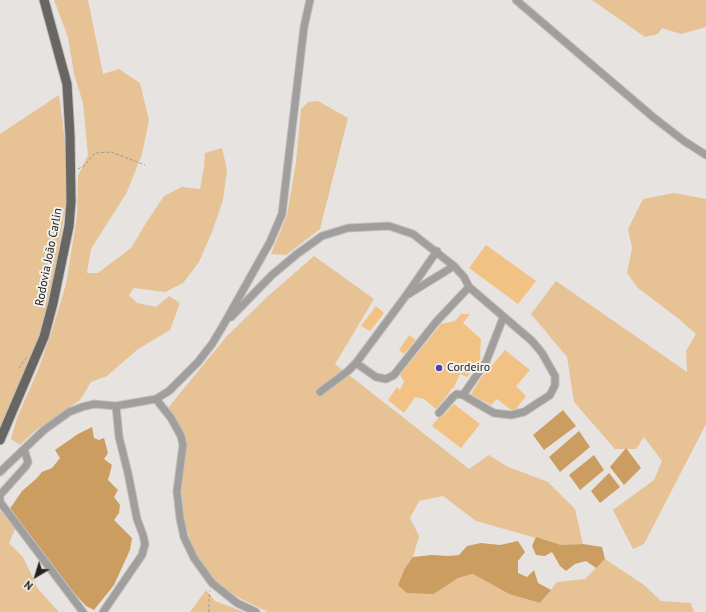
<!DOCTYPE html>
<html>
<head>
<meta charset="utf-8">
<style>
  body { margin:0 }
  #map { position:relative; width:706px; height:612px; overflow:hidden; background:#e6e3e0; font-family:"PT Sans",sans-serif }
  canvas { display:block }
  .north { position:absolute; left:16px; top:556px; width:40px; height:40px; -webkit-text-stroke:3px #f3f1ed; paint-order:stroke; rotate:218deg; font-size:11px; font-weight:700; line-height:16px; text-align:center; color:#232221 }
  .north::after { content:''; display:block; margin:auto; width:14px; height:18px; background:#232221; clip-path:polygon(50% 0,100% 100%,50% 72%,0 100%) }
</style>
</head>
<body>
<div id="map">
<canvas width="706" height="612"></canvas>
<div class="north">N</div>
</div>
<script>
const ctx = document.querySelector('canvas').getContext('2d');
ctx.lineJoin = 'round';
function fill(path, color) { ctx.fillStyle = color; ctx.fill(path, 'evenodd'); }
const shape = rows => new Path2D(rows.map(r => 'M' + r).join(''));
function strokePath(path, color, width, dash) { ctx.strokeStyle = color; ctx.lineWidth = width; ctx.lineCap = dash ? 'butt' : 'round'; ctx.setLineDash(dash || []); ctx.stroke(path); }
function drawText(font, color, halo, rows, align = 'center') {
  ctx.font = font + ' "PT Sans",sans-serif'; ctx.lineWidth = 4; ctx.setLineDash([]); ctx.textBaseline = 'middle'; ctx.strokeStyle = halo; ctx.fillStyle = color; for (const [text, x, y, turn = 0] of rows) {
    ctx.save(); ctx.translate(x, y); ctx.rotate((+turn || 0) * Math.PI / 180); ctx.textAlign = isNaN(turn) ? turn : align; if (halo) ctx.strokeText(text, 0, 0); ctx.fillText(text, 0, 0); ctx.restore();
  }
}
const green = shape([
  [54,0,88,0,103,74,119,69,140,83,149,120,142,154,127,192,91,249,87,273,98,273,131,248,146,223,164,196,182,187,200,189,204,167,205,153,222,148,227,170,223,200,212,232,199,262,183,283,165,292,134,288,129,295,137,303,156,307,169,296,180,303,170,330,138,349,107,376,91,382,80,400,36,430,20,445,11,439,17,418,38,370,51,334,66,284,77,217,78,176,88,155,83,103,74,74,68,37],
  [592,0,706,0,706,27,681,34,662,28,658,34,645,37],
  [59,95,66,149,66,204,54,279,40,335,23,377,0,427,0,134],
  [318,101,348,118,320,229,286,255,271,254,287,215,296,162,301,109,308,102],
  [674,193,706,199,706,424,644,544,633,549,613,510,654,480,662,461,644,437,636,449,615,449,574,402,567,357,531,314,556,281,687,372,686,351,696,334,679,319,638,288,627,273,632,248,628,229,643,199],
  [314,256,374,299,335,364,469,469,489,455,506,466,548,482,575,509,583,544,561,545,476,521,443,496,419,501,410,518,419,536,413,557,405,568,434,594,458,578,473,574,509,594,540,603,557,582,585,579,605,559,644,585,661,601,691,603,694,612,268,612,241,599,220,587,194,551,184,521,181,482,186,448,184,434,168,408,226,337,266,298],
  [0,510,15,529,9,543,23,557,38,589,59,612,0,612],
  [206,590,215,601,244,612,190,612]
]);
const water = shape([
  [563,410,576,426,544,450,533,435],
  [92,427,94,438,99,440,104,438,108,453,104,459,112,465,108,480,118,490,114,497,120,505,119,513,114,520,132,538,130,550,114,585,94,610,86,606,61,579,9,510,22,491,36,479,42,472,52,468,60,458,55,450,78,434],
  [579,431,590,447,560,472,549,457],
  [626,448,641,468,624,485,610,467],
  [594,455,604,470,580,490,569,475],
  [609,473,620,487,600,503,591,491],
  [536,537,561,545,583,544,602,547,605,559,596,568,586,561,575,564,566,571,560,566,552,552,545,556,536,555,532,546],
  [518,541,525,552,518,561,518,573,527,577,534,570,538,583,551,590,540,603,509,594,473,574,458,578,434,594,407,593,398,585,405,568,413,557,432,555,448,556,459,555,467,546,481,543,500,545]
]);
const building = shape([
  [486,245,536,281,518,304,469,268],
  [376,306,384,313,370,331,361,326],
  [461,314,470,314,463,323,481,339,480,355,481,358,467,377,460,374,453,389,452,388,446,397,436,409,424,399,415,397,404,413,388,400,397,387,400,390,404,381,400,375,441,324,455,321],
  [409,335,416,340,404,354,399,350],
  [505,350,530,370,516,386,526,396,516,409,511,410,497,399,491,405,471,394,481,378],
  [454,404,480,424,461,448,432,426,438,418,443,416]
]);
const path = shape([
  [78,169,85,165,95,153,111,152,145,165],
  [19,368,27,357],
  [209,612,209,599,210,591]
]);
const minor = shape([
  [516,0,653,117,684,141,706,155],
  [407,295,454,266],
  [231,317,272,275,297,254,322,236,348,228,389,226,413,234,454,266,464,277,469,287,532,341,542,353,555,376,555,385,550,395,524,412,511,415,494,413,463,395],
  [356,363,376,377,386,379,394,375,436,322,469,287],
  [320,392,348,371,356,363,405,297,437,251],
  [156,399,171,418,181,436,183,445,177,491,180,518,184,537,194,558,212,583,237,603,256,612],
  [439,413,453,397,457,394,463,395,486,362,503,318],
  [0,472,44,430,69,412,82,407,94,404,116,406,156,399,169,391,198,362,212,344,224,324,270,242,282,214,304,27,310,0],
  [0,495,26,466,28,462,24,449],
  [0,498,0,502,83,612],
  [103,612,142,555,145,544,143,535,137,519,128,473,119,437,116,406]
]);
const major = shape([
  [0,440,44,337,53,303,69,226,71,202,70,136,67,84,44,0]
]);
const markers = [
  [439,368,4,"#5240b8"]
];
const streetNames = [
  ["Rodovia João Carlin",49,257,-79]
];
const poiNames = [
  ["Cordeiro",447,368]
];
fill(green, '#e6c295');
fill(water, '#cb9d60');
fill(building, '#f1c283');
strokePath(minor, '#c3c0be', 9);
strokePath(major, '#c3c0be', 11);
strokePath(path, '#9c9a98', 1, [3, 2]);
strokePath(minor, '#a09f9d', 7);
strokePath(major, '#686663', 9);
for (const [x, y, r, color] of markers) { const dot = new Path2D(); dot.arc(x, y, r, 0, 2 * Math.PI); ctx.fillStyle = color; ctx.fill(dot); strokePath(dot, '#f3f1ed', 1.5); }
drawText('12px', '#232221', '#f3f1ed', streetNames);
drawText('12px', '#232221', '#f3f1ed', poiNames, 'left');
</script>
</body>
</html>
